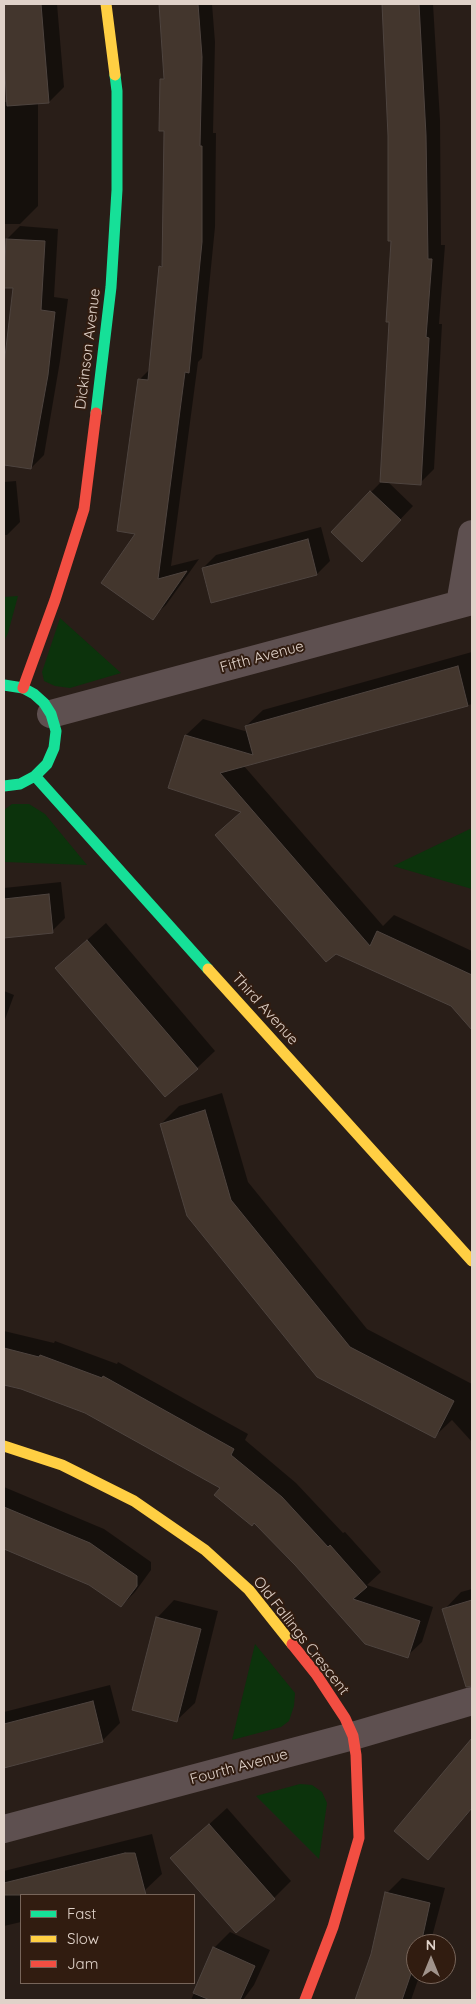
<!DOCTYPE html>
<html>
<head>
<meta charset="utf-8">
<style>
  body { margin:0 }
  #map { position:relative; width:476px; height:2004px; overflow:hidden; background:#291e18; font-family:Quicksand,sans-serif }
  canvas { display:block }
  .frame { position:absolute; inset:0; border:5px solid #e0d2c9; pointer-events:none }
  .legend { position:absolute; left:20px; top:1894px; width:175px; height:90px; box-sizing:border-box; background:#311c10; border:1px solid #77655a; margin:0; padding:6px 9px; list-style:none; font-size:15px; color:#e0d2c9 }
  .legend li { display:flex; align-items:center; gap:10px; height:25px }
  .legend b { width:25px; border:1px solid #77655a }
  .north { position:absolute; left:406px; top:1934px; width:50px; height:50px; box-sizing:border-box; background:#311c10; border:1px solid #77655a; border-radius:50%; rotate:0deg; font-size:14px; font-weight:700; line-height:20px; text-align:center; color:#e0d2c9 }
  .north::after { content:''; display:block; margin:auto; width:18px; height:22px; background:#a0938b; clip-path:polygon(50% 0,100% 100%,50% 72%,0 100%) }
</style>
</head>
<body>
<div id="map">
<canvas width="476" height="2004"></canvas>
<div class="frame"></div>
<ul class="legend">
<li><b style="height:6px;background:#16e098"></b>Fast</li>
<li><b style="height:6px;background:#ffcf43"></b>Slow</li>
<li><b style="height:6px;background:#f24e42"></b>Jam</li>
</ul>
<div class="north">N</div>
</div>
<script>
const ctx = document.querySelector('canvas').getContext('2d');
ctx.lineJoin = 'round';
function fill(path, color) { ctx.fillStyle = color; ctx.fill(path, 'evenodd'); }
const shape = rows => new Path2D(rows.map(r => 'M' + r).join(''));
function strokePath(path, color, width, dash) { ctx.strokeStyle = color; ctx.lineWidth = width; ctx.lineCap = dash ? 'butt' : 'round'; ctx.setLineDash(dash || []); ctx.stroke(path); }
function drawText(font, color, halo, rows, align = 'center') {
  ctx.font = font + ' Quicksand,sans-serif'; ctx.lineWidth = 4; ctx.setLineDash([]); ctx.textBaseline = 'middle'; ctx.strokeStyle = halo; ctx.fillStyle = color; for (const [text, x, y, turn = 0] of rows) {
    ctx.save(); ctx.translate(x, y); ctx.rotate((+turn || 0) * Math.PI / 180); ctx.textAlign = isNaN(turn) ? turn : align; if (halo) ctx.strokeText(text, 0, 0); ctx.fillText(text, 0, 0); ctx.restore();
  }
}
const green = shape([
  [18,596,8,633,4,641,4,597],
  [60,618,121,673,70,688,55,686,44,681,42,672],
  [12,804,29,804,45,814,87,865,4,862,4,810],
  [472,828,472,889,393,866],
  [255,1644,295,1693,294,1706,289,1721,281,1727,232,1740],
  [300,1784,312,1785,322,1792,327,1803,319,1859,256,1796]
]);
const shadow = shape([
  [4,4,57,4,64,87,49,102,38,103,38,206,20,224,4,224,4,102,8,102,4,45],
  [160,4,212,4,215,42,213,133,216,133,215,227,202,358,198,362,171,566,199,559,166,605,152,618,138,533,139,380,150,369,160,267,163,264,165,129,162,80,165,76],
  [383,4,433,4,440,120,441,245,445,245,439,324,442,324,434,469,420,483,387,481,413,506,374,547,332,532,381,482,390,321,392,240],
  [20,226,58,229,54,297,68,299,60,361,44,455,31,468,4,463,4,385,14,287,4,286,7,239],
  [16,481,20,522,7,535,4,535,4,482],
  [321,527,330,561,317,574,203,568,216,555],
  [472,652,472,704,244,766,383,926,394,915,472,951,472,1028,452,1005,336,952,217,835,242,811,170,788,186,735,203,719,248,732,246,726,263,710],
  [61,882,65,918,52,931,4,937,4,888],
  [106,923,215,1051,197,1068,56,968],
  [4,991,14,995,4,1022],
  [222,1093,248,1182,367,1329,472,1384,472,1442,452,1420,435,1436,318,1376,161,1124,179,1106],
  [4,1331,54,1343,55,1341,117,1364,118,1362,248,1434,245,1440,296,1483,343,1533,345,1532,381,1572,367,1585,433,1607,422,1642,407,1656,295,1564,222,1488,86,1412,22,1388,4,1384],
  [4,1487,104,1529,151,1562,151,1570,135,1592,121,1606,90,1584,4,1548],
  [472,1589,472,1644,456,1649,444,1610,461,1592],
  [174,1600,218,1611,195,1703,177,1720,157,1618],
  [110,1685,120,1723,102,1741,4,1766,4,1712],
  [472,1743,472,1809,428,1858,461,1754],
  [227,1808,291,1881,274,1898,172,1858],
  [152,1834,162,1874,144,1891,129,1895,21,1895,21,1922,4,1926,4,1871],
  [402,1878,445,1888,430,1944,416,1944,416,1974,420,1974,411,2000,356,2000,372,1954,387,1893],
  [230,1932,270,1950,254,1985,243,2000,191,2000,214,1948]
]);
const building = shape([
  [4,4,41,4,49,103,7,106,4,60,4,4],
  [159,4,198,4,202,57,200,146,202,146,202,242,189,373,185,372,158,579,187,571,153,620,101,583,135,534,117,531,138,379,148,380,159,266,162,267,164,131,159,131,160,79,164,79,159,4],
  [382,4,419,4,426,135,428,259,432,259,426,337,429,338,421,485,380,482,389,322,386,322,391,241,388,241,388,136,382,4],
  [6,239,45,241,41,310,55,312,48,375,31,469,4,465,4,365,13,288,4,288,6,239],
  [370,491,401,520,362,562,331,532,370,491],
  [308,539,317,575,211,603,202,568,308,539],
  [458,666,468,706,220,773,370,946,377,931,472,975,472,1030,451,1006,336,954,326,962,215,835,241,812,168,788,185,735,253,755,245,726,458,666],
  [49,894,53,933,4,938,4,899,49,894],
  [87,940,198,1069,165,1097,55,968,87,940],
  [205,1110,231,1200,350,1347,454,1401,435,1438,317,1377,187,1216,160,1124,205,1110],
  [4,1348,39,1357,40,1355,102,1378,103,1376,234,1449,231,1455,282,1497,328,1547,330,1545,367,1587,353,1599,420,1621,408,1658,365,1644,295,1565,254,1523,252,1526,214,1495,220,1488,85,1413,21,1389,4,1385,4,1348],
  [4,1507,90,1543,137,1576,137,1586,121,1607,89,1585,4,1549,4,1507],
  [472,1600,472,1686,466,1687,442,1609,472,1600],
  [156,1617,201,1629,177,1722,132,1710,156,1617],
  [93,1701,103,1742,4,1768,4,1724,93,1701],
  [472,1738,472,1808,428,1860,394,1831,472,1738],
  [209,1824,275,1899,236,1933,170,1858,209,1824],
  [125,1853,135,1853,146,1895,4,1895,4,1883,125,1853],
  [385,1892,430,1903,421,1944,416,1944,416,1959,402,2000,355,2000,371,1954,385,1892],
  [213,1947,255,1966,240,2000,210,2000,193,1993,213,1947]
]);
const street = shape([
  [460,604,472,534],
  [51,714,472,601],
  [4,1829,353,1736,472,1701]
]);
const fast = shape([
  [96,413,111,287,117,190,117,91,115,75],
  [4,685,23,688,34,694,44,703,51,714,56,731,54,748,47,764,35,776,20,784,4,786],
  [35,776,208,969]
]);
const slow = shape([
  [106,4,115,75],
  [208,969,472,1261],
  [4,1446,62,1465,134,1501,205,1550,249,1590,292,1644]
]);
const jam = shape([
  [23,688,55,600,84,509,96,413],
  [292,1644,316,1674,345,1718,353,1736,356,1755,359,1838,333,1927,305,2000]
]);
const streetNames = [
  ["Dickinson Avenue",88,349,-83],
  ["Fifth Avenue",262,657,-15],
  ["Third Avenue",265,1009,48],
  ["Old Fallings Crescent",301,1636,52],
  ["Fourth Avenue",239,1767,-15]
];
fill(green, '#0c330c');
fill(shadow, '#0007');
fill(building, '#43362d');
strokePath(building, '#4e443f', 1);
strokePath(street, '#5e5050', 28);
strokePath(fast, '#16e098', 11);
strokePath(slow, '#ffcf43', 11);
strokePath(jam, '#f24e42', 11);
drawText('15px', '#e0d2c9', '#311c10', streetNames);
</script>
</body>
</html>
